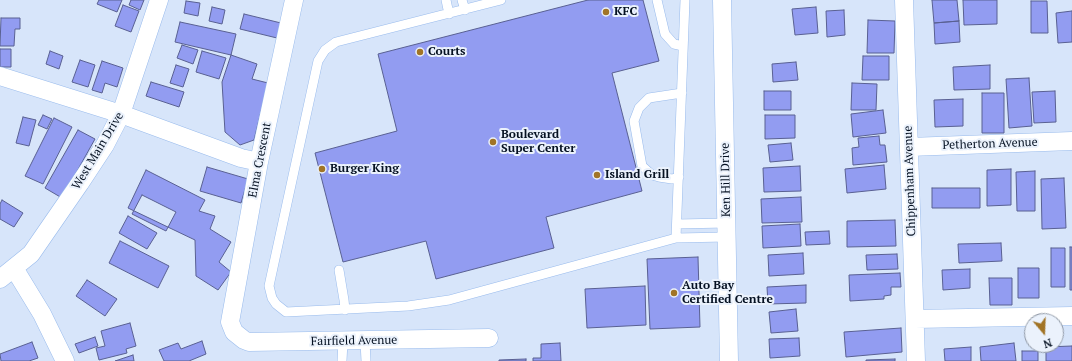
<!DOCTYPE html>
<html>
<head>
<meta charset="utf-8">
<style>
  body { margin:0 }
  #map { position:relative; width:1072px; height:361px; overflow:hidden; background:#d7e5fa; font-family:"PT Serif",serif }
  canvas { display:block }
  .north { position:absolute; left:1024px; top:313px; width:40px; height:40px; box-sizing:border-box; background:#ebf2fc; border:1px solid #8f98a5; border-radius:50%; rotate:161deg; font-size:11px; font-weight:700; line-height:16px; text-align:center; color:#051122 }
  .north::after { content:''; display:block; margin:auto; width:14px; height:18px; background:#a17426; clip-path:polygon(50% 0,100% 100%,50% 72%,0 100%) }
</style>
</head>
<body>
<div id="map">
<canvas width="1072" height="361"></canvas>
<div class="north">N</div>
</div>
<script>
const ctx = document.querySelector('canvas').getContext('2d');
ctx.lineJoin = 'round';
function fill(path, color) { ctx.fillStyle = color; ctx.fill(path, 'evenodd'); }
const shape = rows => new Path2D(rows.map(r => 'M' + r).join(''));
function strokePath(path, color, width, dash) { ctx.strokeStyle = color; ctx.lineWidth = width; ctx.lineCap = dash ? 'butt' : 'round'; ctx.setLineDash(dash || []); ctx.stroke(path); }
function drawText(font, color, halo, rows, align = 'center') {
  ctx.font = font + ' "PT Serif",serif'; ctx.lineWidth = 4; ctx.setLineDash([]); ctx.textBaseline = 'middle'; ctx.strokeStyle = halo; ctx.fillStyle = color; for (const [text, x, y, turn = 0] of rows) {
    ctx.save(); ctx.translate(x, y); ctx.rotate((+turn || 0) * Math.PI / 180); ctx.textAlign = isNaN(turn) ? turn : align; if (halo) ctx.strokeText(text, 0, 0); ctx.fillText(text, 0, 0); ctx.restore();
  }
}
const building = shape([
  [99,0,122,0,117,12,97,4,99,0],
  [131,0,144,0,140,10,129,5,131,0],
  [588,0,643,0,659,61,612,73,642,191,546,217,554,248,436,279,426,241,343,262,315,153,397,131,378,54,588,0],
  [932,0,957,0,959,21,934,23,932,0],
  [963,0,997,0,997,24,964,25,963,0],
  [186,1,200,3,198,16,184,13,186,1],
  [1031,1,1047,1,1048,33,1031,33,1031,1],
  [123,5,139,11,131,32,115,26,123,5],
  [212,7,225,10,222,24,209,21,212,7],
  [816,7,818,33,795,35,792,9,816,7],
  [844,10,845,35,827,37,826,11,844,10],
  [1072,11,1072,42,1058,43,1056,13,1072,11],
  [244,14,281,23,277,38,240,29,244,14],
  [1,18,20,18,20,29,15,29,14,46,0,46,1,18],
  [868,20,895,21,894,53,867,53,868,20],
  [959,21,960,42,935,44,934,23,959,21],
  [180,22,236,34,231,55,175,42,180,22],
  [182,45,198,50,193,64,177,58,182,45],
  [0,49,11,49,11,67,0,67,0,49],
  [50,51,63,56,59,69,46,64,50,51],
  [202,51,226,58,219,79,196,72,202,51],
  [231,55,257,64,252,79,268,83,254,140,240,145,225,132,222,82,231,55],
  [863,56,889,56,889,80,862,80,863,56],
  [80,60,95,65,88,87,72,82,80,60],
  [102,61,123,68,117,87,105,83,102,93,92,90,102,61],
  [796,62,798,80,773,82,772,64,796,62],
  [176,65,189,69,183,87,170,83,176,65],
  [990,65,990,89,954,90,953,67,990,65],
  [1029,78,1032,126,1009,128,1006,79,1029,78],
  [151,82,184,92,179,107,146,96,151,82],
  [852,83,877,84,876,110,851,110,852,83],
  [764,91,791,91,791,110,764,110,764,91],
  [1055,91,1056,122,1034,123,1032,92,1055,91],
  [982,93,1004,93,1004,133,982,133,982,93],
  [963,99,963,126,935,127,934,100,963,99],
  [883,110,886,133,853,137,851,114,883,110],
  [43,115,52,119,47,129,38,125,43,115],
  [765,115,795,115,795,138,765,139,765,115],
  [23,117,36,120,29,146,16,143,23,117],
  [54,118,72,127,43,184,25,176,54,118],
  [78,130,95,139,62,198,45,188,78,130],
  [879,136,880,145,885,145,887,162,853,165,852,148,859,147,858,138,879,136],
  [791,143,793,160,770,162,768,145,791,143],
  [884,165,886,189,847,193,845,169,884,165],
  [800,166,801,191,764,192,763,168,800,166],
  [207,167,248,179,241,203,200,191,207,167],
  [1011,169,1011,205,987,206,987,170,1011,169],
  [146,170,205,200,199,211,215,216,210,229,231,242,219,262,231,272,218,290,196,276,195,240,128,208,146,170],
  [1035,171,1035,211,1017,211,1016,172,1035,171],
  [1064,178,1066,228,1042,229,1041,179,1064,178],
  [932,188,980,188,980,208,932,208,932,188],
  [142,195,176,212,166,231,132,214,142,195],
  [801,197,802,222,762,223,761,199,801,197],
  [2,200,23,213,14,227,0,219,0,204,2,200],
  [128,216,157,233,147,249,119,233,128,216],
  [895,220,896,246,847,247,847,221,895,220],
  [800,224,801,246,763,248,762,226,800,224],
  [829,231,830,244,806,245,805,232,829,231],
  [120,241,169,266,158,288,109,263,120,241],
  [1001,243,1002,261,959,263,958,244,1001,243],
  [1070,247,1072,247,1072,290,1070,290,1070,247],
  [1051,248,1065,248,1065,287,1051,287,1051,248],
  [803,253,804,274,769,276,768,255,803,253],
  [897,254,898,269,867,270,866,255,897,254],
  [698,257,700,327,650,329,647,259,698,257],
  [1018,268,1039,268,1039,298,1018,298,1018,268],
  [970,269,970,288,943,290,942,270,970,269],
  [900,273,901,287,891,287,891,295,884,296,884,299,850,301,849,275,900,273],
  [989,278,1012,278,1012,305,990,305,989,278],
  [87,280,117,299,105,316,76,296,87,280],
  [806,285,806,303,768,304,767,287,806,285],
  [645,286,646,325,587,328,585,289,645,286],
  [796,309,798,331,771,333,769,312,796,309],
  [130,323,136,346,126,349,127,353,99,360,96,348,105,346,101,331,130,323],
  [901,328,902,352,846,357,844,332,901,328],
  [95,337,98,346,79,353,75,344,95,337],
  [799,338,800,356,770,358,769,339,799,338],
  [202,341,206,354,189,361,164,361,159,350,178,343,181,349,202,341],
  [32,342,38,358,29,361,1,361,0,354,32,342],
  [560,343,561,361,533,361,533,358,541,358,541,344,560,343],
  [1014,343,1016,361,981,361,980,347,1014,343],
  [1072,346,1072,361,1046,361,1046,347,1072,346],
  [971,347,971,361,945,361,944,349,971,347],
  [1022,351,1038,351,1038,361,1022,361,1022,351],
  [133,355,134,361,115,361,133,355],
  [526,359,526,361,499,361,499,360,526,359],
  [895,359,895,361,866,361,866,360,895,359]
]);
const service = shape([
  [446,0,449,14],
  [462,0,465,10],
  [501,0,336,42,325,50,318,61,269,286,272,298,276,304,286,312,408,306,449,300,676,238,727,237],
  [657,0,665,34,674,44,683,46],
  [679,177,672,179,659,177,652,175,642,166,634,121,639,108,649,98,682,93],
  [677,224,727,223],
  [676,238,685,0],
  [339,270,344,300,345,310],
  [365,341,366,361],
  [342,361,343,341]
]);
const minor = shape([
  [294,0,259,162,230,322,234,332,244,340,249,342,489,338],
  [722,0,729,361],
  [904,0,916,361],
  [0,76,121,114,241,158,259,162],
  [909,147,1072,141],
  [14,268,42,314,65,361],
  [0,279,31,254,80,183,105,145,121,114,159,0],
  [915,319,1072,316]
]);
const markers = [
  [606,12,4,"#a17426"],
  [420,52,4,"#a17426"],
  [493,142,4,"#a17426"],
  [322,169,4,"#a17426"],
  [597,175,4,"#a17426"],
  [674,293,4,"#a17426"]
];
const poiNames = [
  ["KFC",614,12],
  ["Courts",428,52],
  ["Boulevard",501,135],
  ["Super Center",501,149],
  ["Burger King",330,169],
  ["Island Grill",605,175],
  ["Auto Bay",682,286],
  ["Certified Centre",682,300]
];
const streetNames = [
  ["Petherton Avenue",990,144,-2],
  ["West Main Drive",98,151,-59],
  ["Elma Crescent",260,160,-79],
  ["Ken Hill Drive",726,180,-91],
  ["Chippenham Avenue",910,181,-92],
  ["Fairfield Avenue",354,341,-1]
];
fill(building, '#929cf1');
strokePath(building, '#596092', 1);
strokePath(service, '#99bbec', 10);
strokePath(minor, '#99bbec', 19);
strokePath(service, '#fff', 9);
strokePath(minor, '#fff', 18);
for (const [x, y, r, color] of markers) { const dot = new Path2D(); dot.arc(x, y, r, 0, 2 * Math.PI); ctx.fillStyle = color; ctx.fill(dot); strokePath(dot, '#ebf2fc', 1.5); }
drawText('bold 12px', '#051122', '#ebf2fc', poiNames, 'left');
drawText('12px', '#051122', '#ebf2fc', streetNames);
</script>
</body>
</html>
